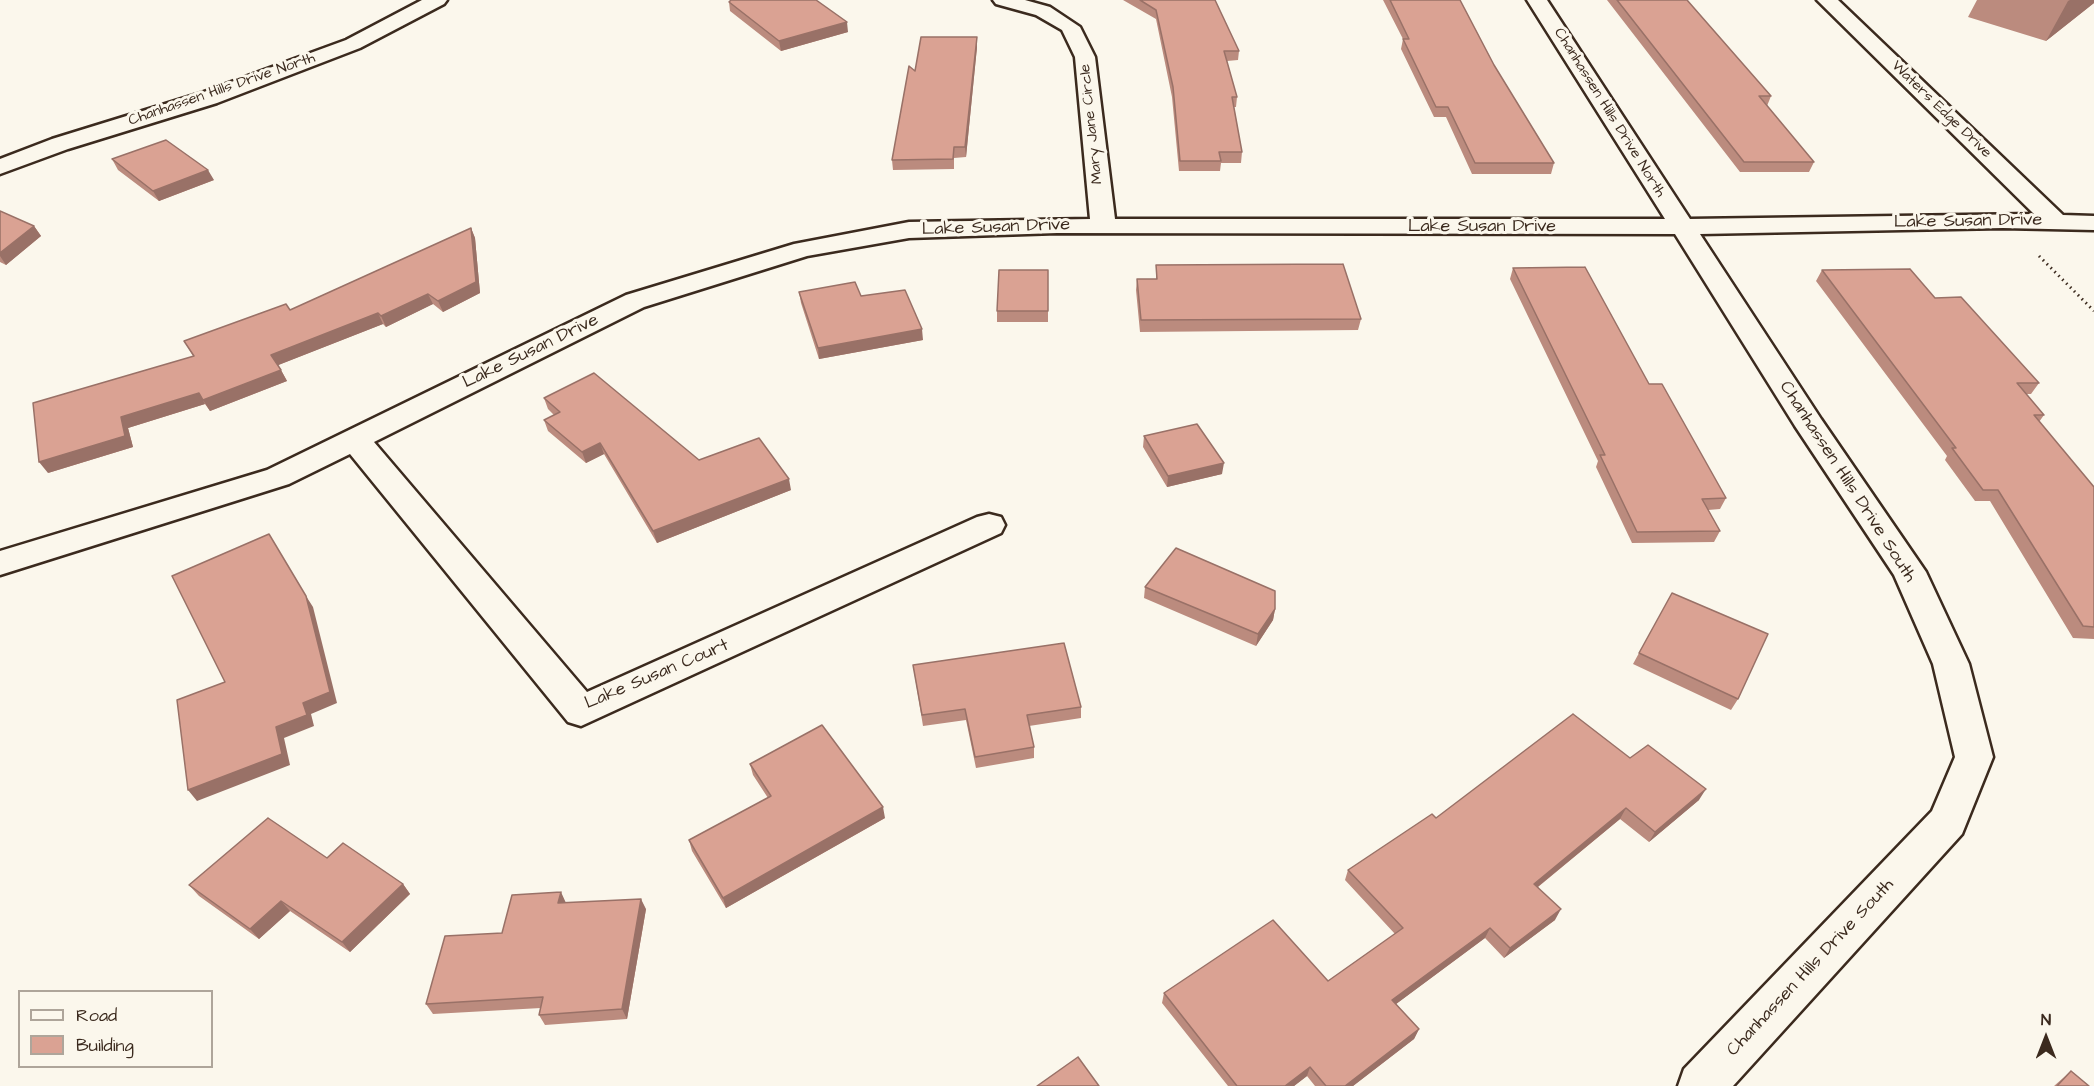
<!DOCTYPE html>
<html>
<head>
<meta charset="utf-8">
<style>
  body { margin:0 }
  #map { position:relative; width:2094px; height:1086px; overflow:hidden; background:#fbf7ec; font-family:"Architects Daughter",sans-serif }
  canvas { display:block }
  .legend { position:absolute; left:18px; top:990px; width:195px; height:78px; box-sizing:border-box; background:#fbf7ec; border:2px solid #aea59a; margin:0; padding:8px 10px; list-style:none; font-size:18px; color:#3b2a1e }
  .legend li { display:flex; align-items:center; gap:12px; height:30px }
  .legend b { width:30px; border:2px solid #aea59a }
  .north { position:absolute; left:2016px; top:1008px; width:60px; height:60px; -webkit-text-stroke:4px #fbf7ec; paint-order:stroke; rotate:0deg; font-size:16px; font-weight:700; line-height:24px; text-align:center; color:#3b2a1e }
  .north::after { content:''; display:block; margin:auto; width:21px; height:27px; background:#3b2a1e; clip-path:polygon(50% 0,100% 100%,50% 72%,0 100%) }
</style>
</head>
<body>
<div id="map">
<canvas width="2094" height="1086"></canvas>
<ul class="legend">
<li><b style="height:8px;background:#fbf7ec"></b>Road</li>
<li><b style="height:16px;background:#daa293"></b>Building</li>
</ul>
<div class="north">N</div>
</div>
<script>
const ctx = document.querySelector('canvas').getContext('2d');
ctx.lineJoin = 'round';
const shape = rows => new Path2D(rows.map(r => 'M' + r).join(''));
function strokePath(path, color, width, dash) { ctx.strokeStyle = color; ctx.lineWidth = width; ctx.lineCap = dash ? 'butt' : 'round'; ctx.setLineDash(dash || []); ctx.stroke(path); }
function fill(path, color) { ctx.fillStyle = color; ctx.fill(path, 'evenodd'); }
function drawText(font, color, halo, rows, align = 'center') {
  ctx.font = font + ' "Architects Daughter",sans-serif'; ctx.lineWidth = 6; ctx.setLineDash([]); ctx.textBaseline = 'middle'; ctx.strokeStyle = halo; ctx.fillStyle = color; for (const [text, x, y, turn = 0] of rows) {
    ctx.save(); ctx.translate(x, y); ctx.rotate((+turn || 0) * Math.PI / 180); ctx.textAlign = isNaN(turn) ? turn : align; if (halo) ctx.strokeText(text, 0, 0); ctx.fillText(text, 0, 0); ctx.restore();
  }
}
const path = shape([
  [2039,256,2094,311]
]);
const street = shape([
  [422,0,447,0,444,4,360,48,217,103,68,149,0,174,0,159,52,139,201,93,346,40,422,0],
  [993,0,1025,0,1050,7,1080,27,1095,57,1115,219,1665,219,1527,0,1547,0,1690,219,2034,214,1817,0,1838,0,2063,215,2094,216,2094,230,2003,228,1700,234,1821,419,1926,572,1969,664,1993,757,1962,834,1733,1086,1678,1086,1684,1069,1932,811,1955,757,1933,664,1894,575,1795,426,1675,234,1057,233,909,238,807,256,644,307,374,442,587,692,977,517,989,514,1001,517,1005,525,1001,533,581,726,568,722,350,454,289,484,0,575,0,551,267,470,626,295,794,244,909,222,1090,219,1075,57,1062,30,1036,15,996,4,993,0]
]);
const wall = shape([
  [1123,0,1215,0,1239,51,1238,60,1227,61,1237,97,1236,107,1234,107,1242,152,1241,163,1221,163,1220,171,1179,171,1172,97,1156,19],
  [1383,0,1460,0,1494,65,1554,163,1551,174,1472,174,1446,117,1434,117,1401,49,1403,39],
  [1607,0,1687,0,1771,96,1767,106,1814,162,1809,172,1740,172],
  [1977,0,2094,0,2094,3,2046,41,1968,17],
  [729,2,848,32,781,51,730,11],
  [977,37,977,47,966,157,954,158,954,169,893,170,892,160,915,71],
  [112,159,214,180,159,201,118,170],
  [0,211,34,226,41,236,6,265,0,262],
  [471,228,475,238,480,293,443,312,433,304,386,327,383,324,278,365,287,381,210,411,205,404,128,428,133,447,48,473,193,356,184,341,290,310],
  [1156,265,1361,319,1358,330,1140,332,1136,290,1137,279,1156,279],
  [1513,268,1649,384,1726,498,1720,509,1708,510,1720,531,1714,542,1632,543,1596,467,1598,461,1510,279],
  [1048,270,1048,322,997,322,997,311],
  [1822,270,1935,298,2039,383,2031,394,2026,394,2044,415,2039,422,2094,487,2094,639,2073,638,1990,501,1975,501,1945,460,1947,456,1816,281],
  [799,292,861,296,923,340,819,359,801,303],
  [544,398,699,460,791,490,657,543,604,454,586,463,548,431,544,420,554,415,548,409],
  [1144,436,1222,474,1167,487,1143,447],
  [1145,587,1275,609,1273,620,1256,646,1144,598],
  [1639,653,1738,699,1731,710,1633,664],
  [913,665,1081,707,1081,718,1029,726,1034,747,1034,758,976,768,966,720,923,726],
  [1630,758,1699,800,1649,842,1620,819,1538,887,1555,920,1504,958,1485,938,1396,1004,1419,1029,1414,1039,1353,1086,1315,1086,1307,1076,1294,1086,1228,1086,1162,1003,1164,993,1328,981,1395,934,1345,880,1348,870,1436,818],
  [750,764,885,818,726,908,692,851,689,840,768,798,753,775],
  [327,858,403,884,410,894,350,952,290,911,259,939,199,896,189,885],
  [566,902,646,909,627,1019,545,1025,539,1015,541,1008,433,1014,426,1004],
  [2071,1071,2089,1086,2054,1086]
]);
const shadedWall = shape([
  [2070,0,2094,0,2094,3,2046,41,2068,1],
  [847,22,848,32,781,51,779,41],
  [977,37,977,47,966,157,965,147],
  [208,170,214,180,159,201,153,191],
  [34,226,41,236,6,265,0,256,0,253],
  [471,228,475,238,480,293,443,312,438,301],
  [428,294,433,304,386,327,381,316],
  [378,313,383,324,276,366,271,355],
  [922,329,923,340,819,359,818,348],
  [281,370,287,381,210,411,203,400],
  [199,393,205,404,128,428,133,447,48,473,39,462,121,417],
  [600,443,604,454,586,463,582,452],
  [1224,463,1222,474,1167,487,1168,476],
  [789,479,791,490,657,543,653,531],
  [306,596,313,607,337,703,311,714,314,726,284,738,290,765,197,801,188,790,276,727],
  [1275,609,1273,620,1256,646,1258,634],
  [1706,789,1699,800,1649,842,1655,832],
  [883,807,885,818,726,908,723,898],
  [1626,808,1620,819,1529,894,1534,884],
  [403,884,410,894,350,952,342,942],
  [561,892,566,903,558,903],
  [641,899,646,909,627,1019,622,1009],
  [281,901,290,911,259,939,250,929],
  [1561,909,1555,920,1504,958,1510,948],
  [1490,928,1485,938,1388,1010,1392,1000],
  [1419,1029,1414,1039,1353,1086,1345,1086],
  [1310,1067,1307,1076,1294,1086,1285,1086]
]);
const building = shape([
  [731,0,816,0,847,22,779,41,729,2,731,0],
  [1140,0,1215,0,1239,51,1224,51,1237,97,1232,97,1242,152,1219,152,1221,161,1180,161,1173,87,1156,10,1140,0],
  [1390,0,1460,0,1494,65,1554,163,1475,163,1448,107,1436,107,1403,39,1409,39,1390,0],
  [1617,0,1687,0,1771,96,1759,96,1814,162,1744,162,1617,0],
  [921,37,977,37,965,147,954,147,953,159,892,160,909,66,915,71,921,37],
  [166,140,208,170,153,191,112,159,166,140],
  [0,211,34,226,0,253,0,211],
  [471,228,476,282,438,301,428,294,381,316,378,313,271,355,281,370,203,400,199,393,121,417,125,436,39,462,33,403,194,356,184,341,286,304,290,310,471,228],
  [1343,264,1361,319,1141,320,1137,279,1157,279,1156,265,1343,264],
  [1585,267,1649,384,1662,384,1726,498,1702,499,1720,531,1637,532,1600,455,1605,455,1513,268,1585,267],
  [1910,269,1935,298,1961,297,2039,383,2017,383,2044,415,2034,415,2094,487,2094,627,2083,626,1998,490,1983,490,1952,448,1956,448,1822,270,1910,269],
  [999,270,1048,270,1048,311,997,311,999,270],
  [855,282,861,296,905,290,922,329,818,348,799,292,855,282],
  [594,373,699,460,759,438,789,479,653,531,600,443,582,452,544,420,560,412,544,398,594,373],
  [1197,424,1224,463,1168,476,1144,436,1197,424],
  [269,534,306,596,330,692,303,703,307,715,276,727,282,754,188,790,177,700,225,682,172,576,269,534],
  [1176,548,1275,591,1275,609,1258,634,1145,587,1176,548],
  [1672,593,1768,634,1738,699,1639,653,1672,593],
  [1064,643,1081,707,1027,715,1034,747,975,757,965,709,922,715,913,665,1064,643],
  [1573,714,1630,758,1648,745,1706,789,1655,832,1626,808,1534,884,1561,909,1510,948,1490,928,1392,1000,1419,1029,1345,1086,1326,1086,1310,1067,1285,1086,1237,1086,1164,993,1273,920,1328,981,1403,928,1348,870,1432,814,1436,818,1573,714],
  [822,725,883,807,723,898,689,840,771,796,750,764,822,725],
  [268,818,327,858,343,843,403,884,342,942,281,901,250,929,189,885,268,818],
  [561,892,558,903,641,899,622,1009,539,1015,543,997,426,1004,445,936,502,933,512,895,561,892],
  [1078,1057,1099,1086,1037,1086,1078,1057],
  [2071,1071,2089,1086,2057,1086,2071,1071]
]);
const farStreetnames = [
  ["Chanhassen Hills Drive North",222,90,-19],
  ["Waters Edge Drive",1941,110,44],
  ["Chanhassen Hills Drive North",1609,113,58],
  ["Mary Jane Circle",1092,124,-96]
];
const streetNames = [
  ["Lake Susan Drive",1968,222,-1],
  ["Lake Susan Drive",1482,227],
  ["Lake Susan Drive",996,228,-2],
  ["Lake Susan Drive",531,352,-26],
  ["Chanhassen Hills Drive South",1847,482,57],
  ["Lake Susan Court",657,675,-23],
  ["Chanhassen Hills Drive South",1811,968,-47]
];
strokePath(street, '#3b2a1e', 5);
strokePath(path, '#3b2a1e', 3, [1.5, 4]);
fill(street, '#fbf7ec');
fill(wall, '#bb8b7e');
fill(shadedWall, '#997167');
fill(building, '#daa293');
strokePath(building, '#997167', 1.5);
drawText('15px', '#3b2a1e', '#fbf7ec', farStreetnames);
drawText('18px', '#3b2a1e', '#fbf7ec', streetNames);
</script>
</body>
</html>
